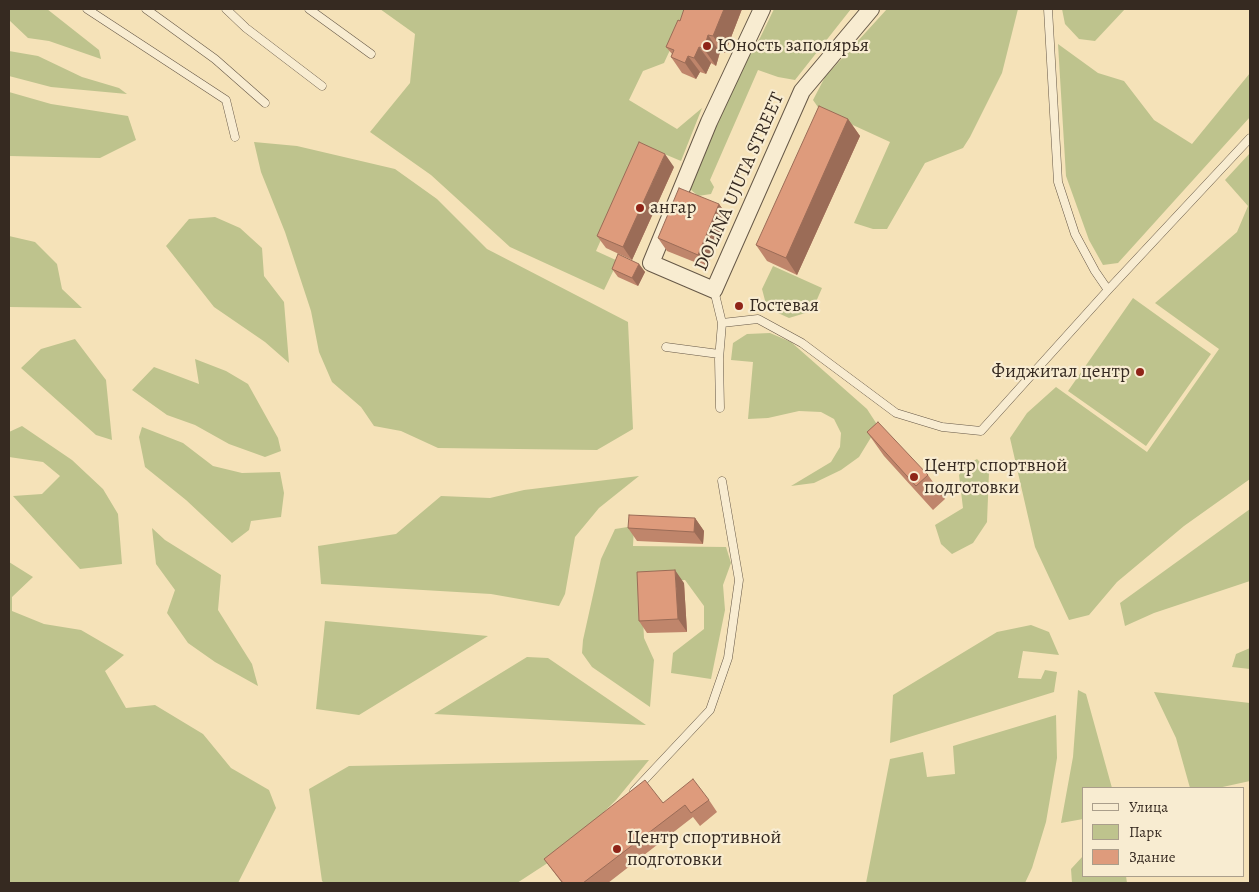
<!DOCTYPE html>
<html>
<head>
<meta charset="utf-8">
<style>
  body { margin:0 }
  #map { position:relative; width:1259px; height:892px; overflow:hidden; background:#f5e2b8; font-family:Alegreya,serif }
  canvas { display:block }
  .frame { position:absolute; inset:0; border:10px solid #362a21; pointer-events:none }
  .legend { position:absolute; left:1082px; top:787px; width:162px; height:90px; box-sizing:border-box; background:#f8ecd1; border:1px solid #aa9e8b; margin:0; padding:6px 9px; list-style:none; font-size:15px; color:#362a21 }
  .legend li { display:flex; align-items:center; gap:10px; height:25px }
  .legend b { width:25px; border:1px solid #aa9e8b }
</style>
</head>
<body>
<div id="map">
<canvas width="1259" height="892"></canvas>
<div class="frame"></div>
<ul class="legend">
<li><b style="height:6px;background:#f8ecd1"></b>Улица</li>
<li><b style="height:14px;background:#bec38d"></b>Парк</li>
<li><b style="height:14px;background:#de9b7c"></b>Здание</li>
</ul>
</div>
<script>
const ctx = document.querySelector('canvas').getContext('2d');
ctx.lineJoin = 'round';
function fill(path, color) { ctx.fillStyle = color; ctx.fill(path, 'evenodd'); }
const shape = rows => new Path2D(rows.map(r => 'M' + r).join(''));
function strokePath(path, color, width, dash) { ctx.strokeStyle = color; ctx.lineWidth = width; ctx.lineCap = dash ? 'butt' : 'round'; ctx.setLineDash(dash || []); ctx.stroke(path); }
function drawText(font, color, halo, rows, align = 'center') {
  ctx.font = font + ' Alegreya,serif'; ctx.lineWidth = 4.5; ctx.setLineDash([]); ctx.textBaseline = 'middle'; ctx.strokeStyle = halo; ctx.fillStyle = color; for (const [text, x, y, turn = 0] of rows) {
    ctx.save(); ctx.translate(x, y); ctx.rotate((+turn || 0) * Math.PI / 180); ctx.textAlign = isNaN(turn) ? turn : align; if (halo) ctx.strokeText(text, 0, 0); ctx.fillText(text, 0, 0); ctx.restore();
  }
}
const green = shape([
  [9,9,47,9,99,50,101,59,49,41,28,38,9,20],
  [380,9,689,9,664,63,643,71,629,100,677,129,702,108,681,161,643,145,596,251,618,261,604,290,510,247,431,175,370,132,410,83,415,34],
  [774,9,851,9,795,80,778,77,758,70,710,180,714,187,711,194,698,196,689,188,748,54,760,38],
  [887,9,1018,9,1002,73,970,137,963,148,925,163,887,229,873,229,854,223,890,142,820,110,813,100,825,77],
  [1062,9,1125,9,1095,41,1079,39,1065,24],
  [1058,44,1098,73,1124,81,1154,120,1192,144,1250,73,1250,117,1118,263,1103,265,1089,240,1066,176],
  [9,51,38,56,82,77,119,88,127,94,51,87,9,76],
  [9,92,51,104,128,116,136,140,100,158,9,156],
  [254,142,297,146,395,169,437,199,487,249,628,322,633,429,597,450,438,448,401,431,374,426,361,407,332,382,319,352,311,311,285,232,261,172],
  [1250,153,1250,479,1184,526,1117,582,1089,615,1069,620,1035,547,1010,438,1027,413,1056,387,1147,452,1219,349,1155,303,1237,232,1248,206,1225,180],
  [215,217,240,228,262,248,264,276,284,302,289,363,265,342,214,307,166,246,189,219],
  [9,236,35,242,57,264,62,289,82,308,9,307],
  [773,266,822,288,812,311,789,318,767,308,762,289],
  [1133,298,1211,354,1146,446,1068,391],
  [770,333,791,342,867,409,878,426,859,457,841,470,814,483,791,486,831,462,840,447,841,433,834,419,821,412,799,411,768,418,748,419,753,362,731,360,733,343,747,334],
  [75,339,106,380,112,440,96,435,21,368,41,349],
  [195,359,226,371,248,384,278,438,281,451,265,457,229,444,195,425,167,415,132,390,154,367,199,384],
  [22,426,72,460,103,489,118,514,122,564,80,569,13,496,42,494,60,476,43,462,9,457,9,432],
  [142,427,183,443,213,466,242,473,280,472,284,493,281,517,251,521,249,530,232,543,186,500,145,467,139,437],
  [977,459,989,472,987,522,973,543,952,554,941,544,935,525,963,508,959,475,966,465],
  [639,476,599,508,575,537,565,594,559,606,491,594,321,584,318,546,396,534,441,496,490,498,524,490],
  [1250,509,1250,581,1154,613,1125,626,1120,603],
  [634,526,633,546,726,547,731,563,723,585,725,610,711,679,671,673,673,653,704,629,704,606,685,580,641,582,644,638,654,660,650,707,592,667,582,653,583,640,601,559,615,529],
  [152,528,165,540,221,575,218,610,252,664,258,686,215,662,188,643,167,613,175,590,156,564],
  [9,562,33,577,12,597,12,611,44,624,81,630,124,655,105,671,126,708,155,705,203,734,231,768,269,790,276,808,238,883,9,883],
  [325,621,488,636,359,715,316,709],
  [1031,625,1049,632,1059,655,1023,651,1018,678,1041,679,1045,670,1057,672,1054,692,890,743,893,695,997,632],
  [1250,648,1250,669,1232,667,1236,654],
  [527,657,548,658,646,725,434,714],
  [1078,690,1086,694,1112,788,1083,788,1083,819,1061,823,1073,757],
  [1154,692,1250,703,1250,781,1218,788,1190,788,1176,738],
  [1056,715,1057,758,1046,822,1032,868,1025,883,866,883,890,759,923,752,927,777,955,774,953,746],
  [649,760,616,800,563,853,517,883,324,883,322,881,309,789,349,766],
  [1083,856,1083,876,1126,876,1127,883,1072,883,1071,869]
]);
const lane = shape([
  [87,9,226,100,235,137],
  [146,9,215,59,265,103],
  [226,9,246,28,322,86],
  [309,9,371,54],
  [1048,9,1058,182,1075,234,1095,271,1108,290],
  [714,290,722,323,719,359,720,408],
  [722,323,758,319,802,343,896,413,942,427,981,431,1108,290,1250,138],
  [666,347,719,354],
  [634,791,710,710,728,658,739,580,722,481]
]);
const street = shape([
  [762,9,709,122,651,263,714,290,802,91,871,9]
]);
const wall = shape([
  [742,9,725,53,720,52,716,66,711,63,706,74,700,72,696,79,682,73,671,57,672,54,666,47,680,21],
  [848,119,860,136,797,275,767,261,756,245],
  [674,167,632,260,606,248,597,236],
  [719,204,728,217,707,267,667,251,658,238],
  [639,264,645,272,638,286,618,277,612,269],
  [867,432,928,475,945,499,933,510,884,456],
  [695,518,704,531,703,544,637,541,628,528],
  [684,583,687,632,647,633,639,621],
  [709,800,717,812,700,826,693,817,608,883,562,883,544,859,663,803]
]);
const shadedWall = shape([
  [724,9,742,9,725,53,713,36],
  [708,35,720,52,716,66,704,49],
  [699,47,711,63,706,74,694,58],
  [688,56,700,72,696,79,685,63],
  [848,119,860,136,797,275,786,258],
  [665,154,674,167,632,260,623,247],
  [719,204,728,217,707,267,698,255],
  [639,264,645,272,638,286,632,278],
  [695,518,704,531,703,544,694,532],
  [675,570,684,583,687,632,678,619]
]);
const building = shape([
  [684,9,724,9,713,36,708,35,704,49,699,47,694,58,688,56,685,63,671,57,674,50,666,47,678,20,680,21,684,9],
  [819,106,848,119,786,258,756,245,819,106],
  [639,142,665,154,623,247,597,236,639,142],
  [679,188,719,204,698,255,658,238,679,188],
  [618,254,639,264,632,278,612,269,618,254],
  [878,422,928,475,916,486,867,432,878,422],
  [629,515,695,518,694,532,628,528,629,515],
  [675,570,678,619,639,621,637,572,675,570],
  [693,779,709,800,691,813,685,805,583,883,563,883,544,859,645,780,663,803,693,779]
]);
const markers = [
  [707,46,5,"#8f2418"],
  [640,208,5,"#8f2418"],
  [739,306,5,"#8f2418"],
  [1140,372,5,"#8f2418"],
  [914,477,5,"#8f2418"],
  [617,849,5,"#8f2418"]
];
const poiNames = [
  ["Юность заполярья",717,46],
  ["ангар",650,208],
  ["Гостевая",749,306],
  ["Фиджитал центр",1130,372,"right"],
  ["Центр спортвной",924,466],
  ["подготовки",924,488],
  ["Центр спортивной",627,838],
  ["подготовки",627,860]
];
const streetNames = [
  ["DOLINA UJUTA STREET",740,182,-66]
];
fill(green, '#bec38d');
strokePath(lane, '#665847', 9);
strokePath(street, '#665847', 18);
strokePath(lane, '#f8ecd1', 8);
strokePath(street, '#f8ecd1', 16);
fill(wall, '#bf856b');
fill(shadedWall, '#9b6c57');
fill(building, '#de9b7c');
strokePath(building, '#9b6c57', 1);
for (const [x, y, r, color] of markers) { const dot = new Path2D(); dot.arc(x, y, r, 0, 2 * Math.PI); ctx.fillStyle = color; ctx.fill(dot); strokePath(dot, '#f8ecd1', 2); }
drawText('19px', '#362a21', '#f8ecd1', poiNames, 'left');
drawText('19px', '#362a21', '#f8ecd1', streetNames);
</script>
</body>
</html>
